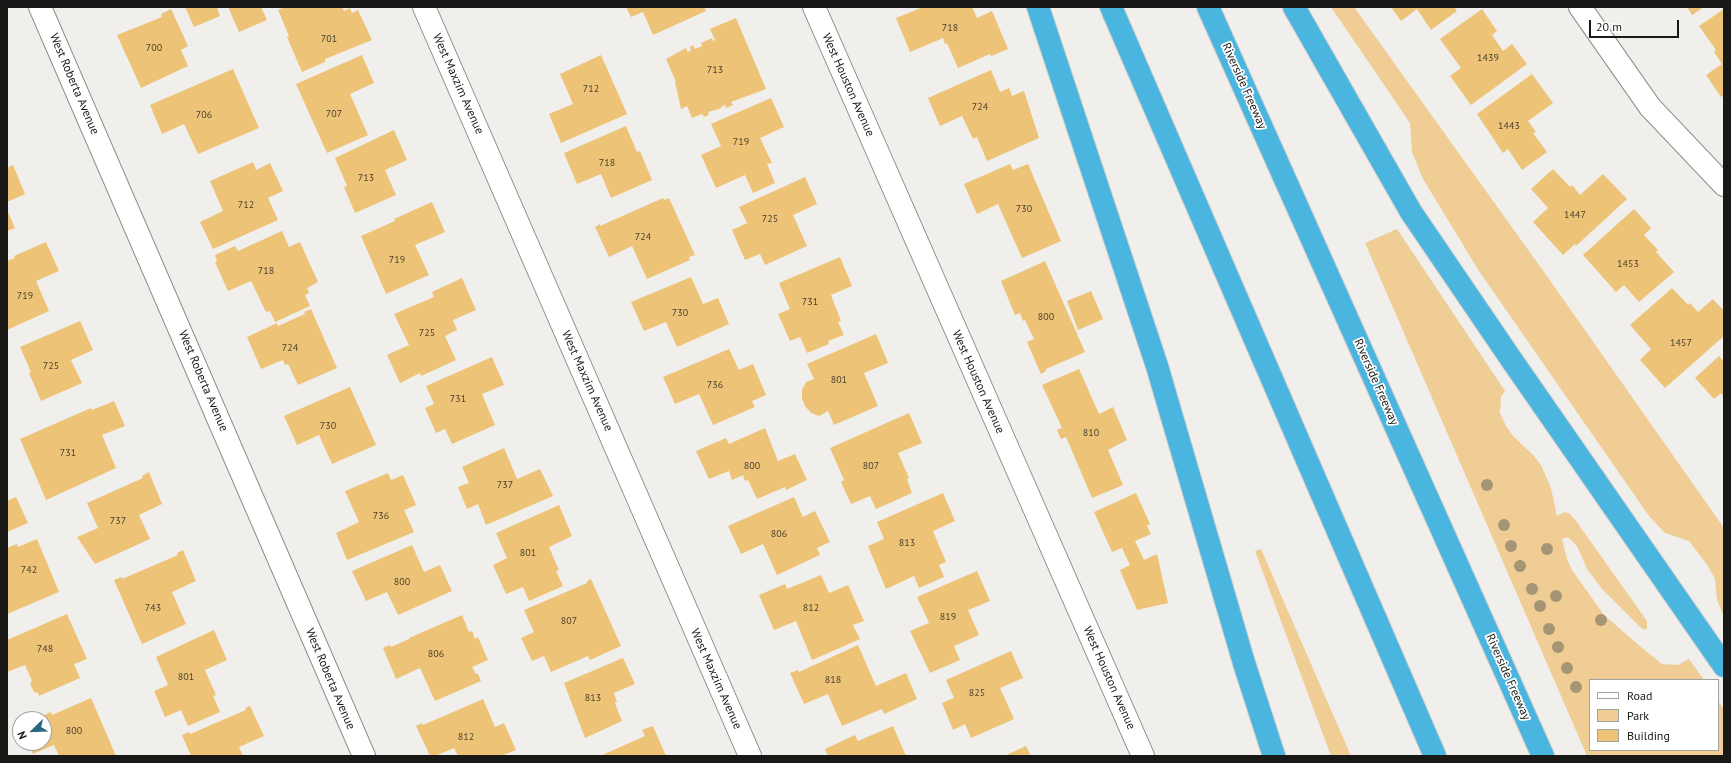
<!DOCTYPE html>
<html>
<head>
<meta charset="utf-8">
<style>
  body { margin:0 }
  #map { position:relative; width:1731px; height:763px; overflow:hidden; background:#f1efeb; font-family:"PT Sans",sans-serif }
  canvas { display:block }
  .frame { position:absolute; inset:0; border:8px solid #181816; pointer-events:none }
  .legend { position:absolute; left:1589px; top:679px; width:130px; height:72px; box-sizing:border-box; background:#fff; border:1px solid #a3a3a2; margin:0; padding:5px 7px; list-style:none; font-size:12px; color:#181816 }
  .legend li { display:flex; align-items:center; gap:8px; height:20px }
  .legend b { width:20px; border:1px solid #a3a3a2 }
  .north { position:absolute; left:12px; top:711px; width:40px; height:40px; box-sizing:border-box; background:#fff; border:1px solid #a3a3a2; border-radius:50%; rotate:247deg; font-size:11px; font-weight:700; line-height:16px; text-align:center; color:#181816 }
  .north::after { content:''; display:block; margin:auto; width:14px; height:18px; background:#2b677f; clip-path:polygon(50% 0,100% 100%,50% 72%,0 100%) }
  .scale { position:absolute; left:1589px; top:20px; width:90px; height:18px; box-sizing:border-box; border:2px solid #181816; border-top:0; padding-left:5px; font-size:12px; line-height:14px; white-space:nowrap; color:#181816; -webkit-text-stroke:3px #fff; paint-order:stroke }
</style>
</head>
<body>
<div id="map">
<canvas width="1731" height="763"></canvas>
<div class="frame"></div>
<ul class="legend">
<li><b style="height:5px;background:#fff"></b>Road</li>
<li><b style="height:11px;background:#efcd94"></b>Park</li>
<li><b style="height:11px;background:#edc378"></b>Building</li>
</ul>
<div class="north">N</div>
<div class="scale">20 m</div>
</div>
<script>
const ctx = document.querySelector('canvas').getContext('2d');
ctx.lineJoin = 'round';
function fill(path, color) { ctx.fillStyle = color; ctx.fill(path, 'evenodd'); }
const shape = rows => new Path2D(rows.map(r => 'M' + r).join(''));
function strokePath(path, color, width, dash) { ctx.strokeStyle = color; ctx.lineWidth = width; ctx.lineCap = dash ? 'butt' : 'round'; ctx.setLineDash(dash || []); ctx.stroke(path); }
function drawText(font, color, halo, rows, align = 'center') {
  ctx.font = font + ' "PT Sans",sans-serif'; ctx.lineWidth = 3.5; ctx.setLineDash([]); ctx.textBaseline = 'middle'; ctx.strokeStyle = halo; ctx.fillStyle = color; for (const [text, x, y, turn = 0] of rows) {
    ctx.save(); ctx.translate(x, y); ctx.rotate((+turn || 0) * Math.PI / 180); ctx.textAlign = isNaN(turn) ? turn : align; if (halo) ctx.strokeText(text, 0, 0); ctx.fillText(text, 0, 0); ctx.restore();
  }
}
const green = shape([
  [1331,7,1354,7,1549,279,1724,528,1724,617,1717,600,1715,579,1708,566,1689,541,1665,533,1649,516,1479,271,1423,179,1412,152,1410,123],
  [1397,229,1505,391,1501,397,1500,413,1506,426,1513,436,1533,455,1541,465,1551,488,1557,516,1565,512,1570,514,1576,521,1647,621,1647,628,1645,630,1641,628,1603,590,1587,569,1577,546,1568,537,1562,539,1567,559,1572,570,1604,615,1641,647,1662,664,1678,665,1689,659,1704,680,1590,680,1590,750,1718,750,1718,701,1724,709,1724,756,1587,756,1365,243],
  [1261,549,1351,756,1331,756,1255,551]
]);
const building = shape([
  [185,7,217,7,220,16,194,27],
  [228,7,261,7,267,20,239,32],
  [285,7,342,7,344,11,350,8,352,13,358,10,372,40,325,59,325,62,302,72,287,37,289,36,278,10],
  [626,7,704,7,706,11,653,35,643,12,631,17],
  [923,7,972,7,977,18,992,11,1008,49,991,56,990,54,958,68,947,43,945,44,943,38,910,52,896,18],
  [1391,7,1454,7,1457,11,1431,30,1417,9,1401,21],
  [1687,7,1704,7,1692,15],
  [171,9,188,46,181,50,188,66,141,88,117,35,162,17,161,14],
  [1482,9,1497,31,1492,35,1503,51,1512,44,1527,64,1471,105,1450,76,1461,68,1440,39],
  [1724,9,1724,95,1721,97,1706,75,1722,64,1714,52,1716,50,1699,26],
  [736,18,766,89,731,102,733,105,726,108,725,105,721,107,722,108,708,112,709,115,704,117,702,114,692,118,687,106,681,109,675,82,676,82,666,59,686,48,688,52,691,50,690,47,693,45,695,49,702,46,701,43,712,38,713,41,715,40,710,29],
  [362,55,374,83,350,94,368,135,327,153,296,84],
  [601,55,627,114,561,143,549,114,573,104,560,74],
  [233,69,259,128,198,154,184,124,162,134,150,105],
  [991,70,1000,92,1009,88,1012,96,1024,91,1039,138,987,161,977,137,973,139,962,116,940,126,928,98],
  [1532,74,1553,103,1528,121,1536,132,1533,133,1547,152,1522,170,1508,149,1503,153,1477,114],
  [771,98,784,127,760,138,772,163,767,164,775,183,753,193,745,175,716,188,701,155,721,146,711,124],
  [626,126,637,152,640,151,652,180,611,198,601,174,577,184,564,153],
  [394,130,407,160,385,170,396,195,355,213,344,187,347,186,335,158],
  [253,162,256,170,270,163,283,191,268,198,278,220,213,249,200,222,223,211,210,181],
  [1010,164,1013,170,1028,164,1061,241,1022,258,998,204,977,214,964,184],
  [13,165,25,194,7,202,7,168],
  [1553,169,1570,187,1572,185,1580,195,1603,174,1627,199,1576,246,1575,244,1563,255,1533,222,1548,208,1531,189],
  [805,177,817,204,793,215,807,246,765,265,760,254,745,260,732,230,747,223,739,207],
  [663,198,664,200,669,198,695,255,689,257,690,260,647,279,632,246,609,257,595,227,600,224,600,226],
  [432,202,445,232,415,245,429,275,386,294,361,236,395,221,394,219],
  [1634,209,1651,228,1644,235,1658,250,1656,252,1674,272,1639,302,1624,285,1616,292,1583,255],
  [7,210,15,228,7,231],
  [282,231,289,247,300,242,318,282,307,288,309,293,305,295,310,306,275,322,270,311,266,312,251,281,228,291,215,262,217,261,215,255,235,246,238,251],
  [46,242,59,271,36,281,49,311,7,330,7,261,15,258,14,256],
  [840,257,852,286,831,295,841,321,838,322,844,335,828,341,829,344,807,353,800,337,790,341,778,314,790,309,779,283],
  [1045,261,1085,352,1046,369,1046,371,1041,374,1027,342,1034,339,1025,320,1023,321,1020,313,1015,315,1001,281],
  [691,277,703,304,718,298,729,324,677,347,666,322,644,331,631,302],
  [462,278,476,310,453,320,457,330,445,336,456,360,421,376,420,373,400,383,387,355,409,345,394,314,434,297,432,292],
  [1672,288,1688,305,1690,303,1698,312,1713,299,1724,311,1724,336,1665,388,1640,360,1651,349,1630,325],
  [1091,291,1103,319,1078,330,1067,301],
  [311,309,337,368,298,385,288,364,285,365,283,360,261,369,247,337,277,323,278,326,305,314,304,312],
  [80,321,93,350,71,360,82,383,41,401,29,373,31,372,20,347],
  [876,334,888,363,864,373,878,406,834,425,828,411,819,416,811,413,805,406,802,399,802,390,806,382,814,379,807,364],
  [729,349,739,370,753,364,766,395,752,401,755,407,713,425,699,394,675,404,663,377],
  [1719,356,1724,362,1724,397,1721,393,1714,399,1695,378],
  [492,357,504,385,482,394,495,425,452,444,445,429,436,433,425,408,434,404,426,386],
  [1079,369,1099,414,1113,407,1127,440,1108,450,1123,485,1092,498,1066,437,1061,439,1057,430,1062,428,1042,385],
  [350,387,376,445,332,464,319,435,297,445,284,416],
  [114,401,125,426,102,435,116,468,46,500,20,439,91,408,92,410],
  [909,413,922,443,898,453,909,478,907,479,912,493,876,509,870,496,851,504,841,482,844,480,830,448],
  [765,428,778,461,795,454,807,480,786,490,785,487,757,499,748,480,745,481,743,475,732,480,729,471,709,479,696,451,726,438,729,444],
  [504,448,517,479,540,469,553,496,486,525,478,504,467,509,458,487,469,483,462,467],
  [149,472,162,504,139,515,150,539,95,564,77,537,98,528,87,503,143,478,142,476],
  [388,473,391,480,403,475,416,505,404,510,414,532,347,560,336,533,359,522,345,491],
  [943,493,955,521,933,531,946,562,939,565,944,577,919,588,914,576,886,589,868,546,884,539,877,522],
  [1136,493,1150,524,1147,526,1151,534,1135,541,1144,560,1157,554,1168,603,1137,610,1120,570,1130,565,1122,548,1112,552,1094,512],
  [16,497,28,523,7,532,7,501],
  [794,497,803,517,815,511,830,542,817,548,820,555,777,575,763,544,741,554,728,526],
  [559,505,572,536,549,547,559,570,556,571,563,586,529,601,523,587,506,594,493,565,507,558,496,533],
  [37,539,59,592,7,614,7,548,17,544,18,547],
  [412,545,424,572,440,565,452,591,398,615,387,592,366,601,352,571],
  [183,550,196,581,172,592,186,624,142,644,114,580,122,577,122,579,178,555,177,553],
  [977,571,990,601,968,610,979,635,954,646,960,660,930,673,910,631,929,623,917,597],
  [821,575,829,593,848,585,864,621,853,625,860,639,812,660,796,621,774,630,759,595,785,584,787,589],
  [591,579,621,646,590,660,588,656,551,672,544,656,532,661,521,638,534,632,524,610,587,583,587,581],
  [67,614,87,659,74,664,80,678,39,696,38,693,34,692,30,684,32,681,25,665,7,672,7,640],
  [462,615,469,632,472,631,475,639,478,637,488,660,472,667,476,674,478,674,481,681,435,701,420,668,396,679,383,648,390,645,391,647,409,639,409,638],
  [214,630,227,660,205,670,216,695,213,696,220,712,188,726,181,710,165,717,154,691,168,685,156,657],
  [858,645,876,686,906,673,917,699,884,714,882,709,842,726,828,694,804,704,790,673,798,670,799,672],
  [1011,651,1023,678,1000,688,1014,719,971,738,965,724,953,730,942,703,954,698,946,680],
  [623,658,635,684,614,693,617,702,615,703,622,721,585,738,564,683],
  [91,698,116,756,59,756,54,745,33,754,28,743,44,743,44,719,35,719,51,712,52,715],
  [483,699,495,727,504,723,516,750,501,756,458,756,454,748,435,756,430,756,416,726,422,723,423,725],
  [250,706,264,736,239,747,243,756,191,756,182,735,189,732,190,734,246,710,245,708],
  [653,726,666,756,600,756,645,736,642,730],
  [893,726,906,756,828,756,825,749,855,735,858,741],
  [1026,746,1031,756,1004,756]
]);
const street = shape([
  [40,7,364,756],
  [424,7,750,756],
  [814,7,1143,756],
  [1580,7,1650,107,1724,185]
]);
const highway = shape([
  [1038,7,1157,366,1244,663,1274,756],
  [1111,7,1435,756],
  [1208,7,1543,756],
  [1294,7,1411,212,1511,359,1724,666]
]);
const trees = [
  [1487,485],
  [1504,525],
  [1511,546],
  [1547,549],
  [1520,566],
  [1532,589],
  [1556,596],
  [1540,606],
  [1601,620],
  [1549,629],
  [1558,647],
  [1567,668],
  [1576,687]
];
const numberNames = [
  ["718",950,28],
  ["701",329,39],
  ["700",154,48],
  ["1439",1488,58],
  ["713",715,70],
  ["712",591,89],
  ["724",980,107],
  ["707",334,114],
  ["706",204,115],
  ["1443",1509,126],
  ["719",741,142],
  ["718",607,163],
  ["713",366,178],
  ["712",246,205],
  ["730",1024,209],
  ["1447",1575,215],
  ["725",770,219],
  ["724",643,237],
  ["719",397,260],
  ["1453",1628,264],
  ["718",266,271],
  ["719",25,296],
  ["731",810,302],
  ["730",680,313],
  ["800",1046,317],
  ["725",427,333],
  ["1457",1681,343],
  ["724",290,348],
  ["725",51,366],
  ["801",839,380],
  ["736",715,385],
  ["731",458,399],
  ["730",328,426],
  ["810",1091,433],
  ["731",68,453],
  ["800",752,466],
  ["807",871,466],
  ["737",505,485],
  ["736",381,516],
  ["737",118,521],
  ["806",779,534],
  ["813",907,543],
  ["801",528,553],
  ["742",29,570],
  ["800",402,582],
  ["743",153,608],
  ["812",811,608],
  ["819",948,617],
  ["807",569,621],
  ["748",45,649],
  ["806",436,654],
  ["801",186,677],
  ["818",833,680],
  ["825",977,693],
  ["813",593,698],
  ["800",74,731],
  ["812",466,737]
];
const streetNames = [
  ["West Roberta Avenue",74,84,67],
  ["West Maxzim Avenue",458,84,66],
  ["West Houston Avenue",848,85,66],
  ["Riverside Freeway",1244,86,66],
  ["West Roberta Avenue",203,381,67],
  ["West Maxzim Avenue",587,381,66],
  ["West Houston Avenue",978,382,66],
  ["Riverside Freeway",1376,382,66],
  ["Riverside Freeway",1508,677,66],
  ["West Houston Avenue",1109,678,66],
  ["West Roberta Avenue",330,679,67],
  ["West Maxzim Avenue",716,679,66]
];
fill(green, '#efcd94');
fill(building, '#edc378');
strokePath(street, '#908d8a', 24);
strokePath(highway, '#ccc', 24);
strokePath(street, '#fff', 22);
strokePath(highway, '#4ab5df', 22);
ctx.fillStyle = '#a69574';
for (const [x, y] of trees) { ctx.beginPath(); ctx.arc(x, y, 6, 0, 2 * Math.PI); ctx.fill(); }
drawText('10px', '#4d432e', null, numberNames);
drawText('12px', '#181816', '#fff', streetNames);
</script>
</body>
</html>
